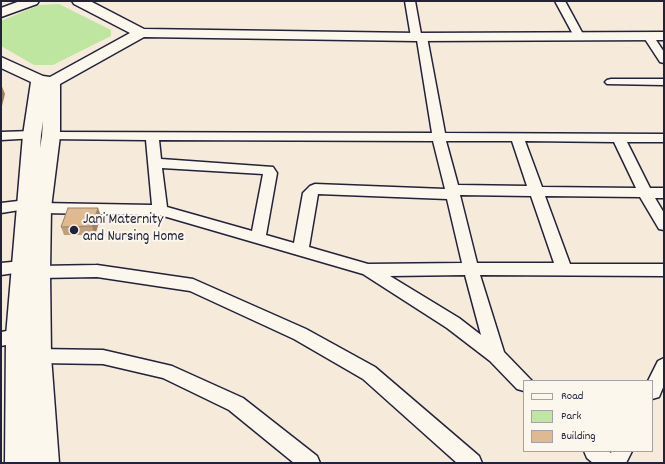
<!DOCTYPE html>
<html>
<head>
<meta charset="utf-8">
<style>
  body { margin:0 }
  #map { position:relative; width:665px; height:464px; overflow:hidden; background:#f6ebda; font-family:Dekko,sans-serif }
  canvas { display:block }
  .frame { position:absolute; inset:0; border:2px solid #22223b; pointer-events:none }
  .legend { position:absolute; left:523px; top:380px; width:130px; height:72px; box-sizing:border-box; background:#fbf7ec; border:1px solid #a4a2a5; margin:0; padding:5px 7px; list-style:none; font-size:12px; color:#22223b }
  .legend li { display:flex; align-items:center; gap:8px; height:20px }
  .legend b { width:20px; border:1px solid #a4a2a5 }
</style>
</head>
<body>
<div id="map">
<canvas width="665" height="464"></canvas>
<div class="frame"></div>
<ul class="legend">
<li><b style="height:5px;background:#fbf7ec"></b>Road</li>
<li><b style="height:11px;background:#bee6a1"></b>Park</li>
<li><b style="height:11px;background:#e0b991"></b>Building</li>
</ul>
</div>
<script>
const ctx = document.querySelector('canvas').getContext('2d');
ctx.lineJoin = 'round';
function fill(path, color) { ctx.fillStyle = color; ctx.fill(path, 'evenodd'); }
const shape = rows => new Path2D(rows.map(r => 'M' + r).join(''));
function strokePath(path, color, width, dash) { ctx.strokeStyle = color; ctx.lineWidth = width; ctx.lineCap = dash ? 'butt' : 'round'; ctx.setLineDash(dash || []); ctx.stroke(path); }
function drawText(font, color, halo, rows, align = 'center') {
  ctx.font = font + ' Dekko,sans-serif'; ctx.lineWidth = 4; ctx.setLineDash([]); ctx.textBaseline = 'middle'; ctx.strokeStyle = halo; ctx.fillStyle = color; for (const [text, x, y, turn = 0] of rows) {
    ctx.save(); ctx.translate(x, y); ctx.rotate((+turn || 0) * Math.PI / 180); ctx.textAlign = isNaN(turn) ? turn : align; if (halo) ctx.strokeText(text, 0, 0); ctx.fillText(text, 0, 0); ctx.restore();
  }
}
const green = shape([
  [59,4,111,30,111,36,53,65,34,65,1,46,1,21,39,5]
]);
const street = shape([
  [405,1,415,1,421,34,426,35,427,37,445,133,664,134,664,142,627,142,650,188,664,188,664,198,655,198,664,213,664,230,659,229,640,197,545,196,570,264,664,264,664,276,480,275,504,352,532,381,524,381,524,391,517,389,490,361,447,328,363,274,160,215,41,213,36,211,34,208,36,205,41,203,152,205,146,140,46,139,45,136,46,133,51,132,432,133,417,40,412,39,411,37,405,1],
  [159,140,433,141,445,189,315,184,310,186,303,193,294,243,266,235,277,173,273,167,161,159,159,140],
  [446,141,512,141,527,186,458,185,446,141],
  [525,141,614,142,636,188,542,187,525,141],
  [162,168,263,174,252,231,167,207,162,168],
  [318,194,447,199,462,263,368,264,309,247,318,194],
  [460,195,531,196,554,263,477,263,460,195],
  [465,275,481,335,459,318,390,276,465,275],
  [555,1,565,1,584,36,583,38,575,38,555,1],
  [648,33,652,34,664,52,664,63,660,62,643,36,648,33],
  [611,79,664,79,664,85,607,84,605,82,607,80,611,79],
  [32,131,37,132,38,135,37,138,1,140,1,132,32,131],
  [27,200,32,202,34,205,32,208,1,213,1,203,27,200],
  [22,261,28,263,30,267,28,271,1,275,1,263,22,261],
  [97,265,193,279,306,329,375,367,479,456,482,463,457,463,363,379,294,339,190,291,97,277,39,278,33,276,31,272,33,268,39,266,97,265],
  [18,329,24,331,27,336,24,341,1,346,1,332,18,329],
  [39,349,103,350,172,366,243,398,317,456,320,463,294,463,229,410,163,378,103,364,39,363,33,361,30,356,33,351,39,349],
  [664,358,664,385,659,397,652,399,652,381,648,381,658,361,664,358],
  [584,451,608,451,611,453,612,451,632,451,626,463,593,463,587,458,584,451]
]);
const secondary = shape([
  [20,1,39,1,37,4,1,17,1,8,20,1],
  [72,1,90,1,144,29,416,33,664,32,664,40,416,41,144,37,60,84,60,136,51,208,50,272,51,356,59,463,5,463,6,336,23,135,31,82,1,68,1,57,43,76,50,77,130,33,74,4,72,1],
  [43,121,42,136,40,148,41,135,43,121]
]);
const wall = shape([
  [101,216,95,235,64,235,61,227]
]);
const shadedWall = shape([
  [1,84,5,94,1,110],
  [98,208,101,216,95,235,92,226]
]);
const building = shape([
  [68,208,98,208,92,226,61,227,68,208]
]);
const markers = [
  [74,230,5,"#22223b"]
];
const poiNames = [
  ["Jani Maternity",83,221],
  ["and Nursing Home",83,238]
];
fill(green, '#bee6a1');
strokePath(street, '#22223b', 3);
strokePath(secondary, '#22223b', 3);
fill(street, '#fbf7ec');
fill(secondary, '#fbf7ec');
fill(wall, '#c19f7d');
fill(shadedWall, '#9d8266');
fill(building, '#e0b991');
strokePath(building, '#9d8266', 1);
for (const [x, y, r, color] of markers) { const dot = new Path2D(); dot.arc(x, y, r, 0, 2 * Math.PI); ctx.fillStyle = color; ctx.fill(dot); strokePath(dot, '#fbf7ec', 1.5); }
drawText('15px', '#22223b', '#fbf7ec', poiNames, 'left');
</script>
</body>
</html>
